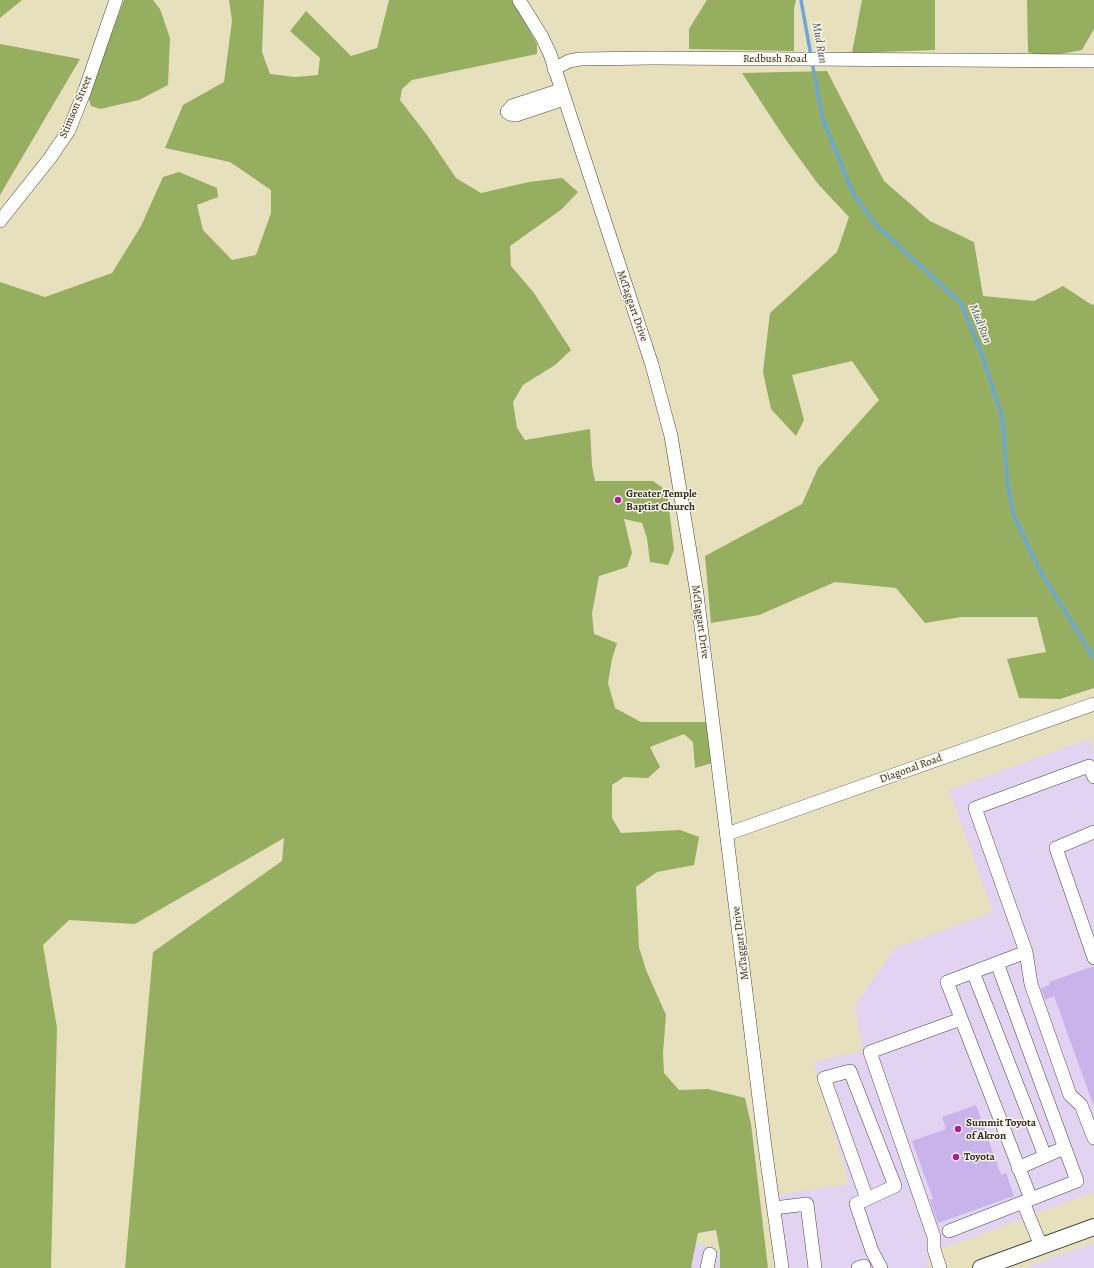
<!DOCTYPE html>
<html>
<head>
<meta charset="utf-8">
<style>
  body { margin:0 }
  canvas { display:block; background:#e7e0bc }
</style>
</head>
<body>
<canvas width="1094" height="1268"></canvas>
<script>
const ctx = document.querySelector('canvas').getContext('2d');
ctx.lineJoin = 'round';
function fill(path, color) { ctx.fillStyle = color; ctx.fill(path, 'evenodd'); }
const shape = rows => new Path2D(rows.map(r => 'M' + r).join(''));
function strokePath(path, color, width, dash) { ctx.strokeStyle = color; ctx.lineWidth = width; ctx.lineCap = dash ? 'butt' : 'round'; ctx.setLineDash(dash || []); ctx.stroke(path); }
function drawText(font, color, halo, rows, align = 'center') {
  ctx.font = font + ' Alegreya,serif'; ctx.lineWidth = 3; ctx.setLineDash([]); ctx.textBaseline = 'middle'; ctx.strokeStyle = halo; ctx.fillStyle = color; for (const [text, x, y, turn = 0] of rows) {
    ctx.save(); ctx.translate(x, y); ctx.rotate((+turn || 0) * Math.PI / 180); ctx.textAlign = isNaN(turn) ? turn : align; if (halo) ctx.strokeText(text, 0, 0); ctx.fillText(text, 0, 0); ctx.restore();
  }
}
const built = shape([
  [1089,739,1094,753,1094,1192,928,1254,929,1267,925,1268,788,1268,777,1195,849,1184,814,1062,863,1051,855,1005,895,948,993,912,949,790],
  [696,1243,764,1268,691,1268],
  [1094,1243,1094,1268,1023,1268]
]);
const forest = shape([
  [0,0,22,0,0,18],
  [124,0,153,0,160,9,170,38,168,85,139,100,100,109,91,106,88,97],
  [229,0,264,0,262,52,270,74,295,77,318,75,320,58,290,31,306,11,351,56,377,48,389,0,513,0,537,44,537,54,412,80,402,89,400,100,427,135,456,178,481,193,529,182,562,178,578,192,562,209,510,246,511,266,534,293,571,350,555,365,523,385,513,402,517,428,525,440,590,429,592,466,595,481,653,481,667,491,674,550,668,565,650,562,647,538,642,523,624,519,632,553,627,567,599,576,592,613,594,634,617,643,612,659,608,683,615,708,641,722,708,722,712,763,695,768,693,742,684,734,650,747,660,767,648,778,624,777,612,785,612,818,621,833,680,830,699,837,694,865,657,872,636,887,639,947,646,970,666,1015,663,1053,664,1073,679,1090,708,1089,745,1098,751,1124,768,1268,720,1268,720,1251,716,1230,698,1233,691,1268,125,1268,153,952,282,861,284,838,135,924,69,920,43,945,57,1028,51,1268,0,1268,0,282,45,297,112,273,141,226,163,177,179,172,217,188,218,197,197,205,203,230,232,260,256,255,271,213,271,190,230,162,165,148,183,105,224,82,232,21],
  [707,0,796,0,794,9,794,51,689,49,689,29],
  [862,0,935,0,935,50,852,53],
  [1027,0,1094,0,1094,29,1082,50,1043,57,1028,52],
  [0,44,80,59,0,195],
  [827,71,884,181,930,221,974,242,983,296,1034,301,1063,286,1092,305,1094,304,1094,688,1060,699,1019,698,1007,659,1046,652,1037,617,961,617,925,623,896,588,835,582,759,615,711,623,705,556,802,504,818,468,879,400,852,361,792,375,804,420,796,436,771,409,763,372,770,313,837,252,849,217,818,184,786,140,742,73]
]);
const stream = shape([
  [801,0,811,56],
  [812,62,823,120,854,195,876,225,961,303,981,352,1002,417,1008,487,1014,516,1039,569,1094,658]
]);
const building = shape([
  [1094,966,1094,1104,1093,1104,1054,996,1045,1000,1041,988,1050,985,1049,982],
  [976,1105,1001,1175,1006,1173,1014,1196,938,1223,930,1200,933,1199,912,1141,946,1129,942,1117]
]);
const minor = shape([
  [519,0,542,37,550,54,652,365,671,436,697,594,765,1147,782,1268],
  [554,69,569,61,580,59,653,58,1094,61],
  [561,90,512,106,507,112,510,114,516,115,564,99],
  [0,221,50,158,69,130,85,90,116,0],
  [1094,777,1089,766,975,808,1026,952,1031,984,1070,1095,1081,1105,1094,1138],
  [1094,832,1056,848,1094,958],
  [727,834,1094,704],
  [997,963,1077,1181,1031,1199],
  [973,972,1045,1156],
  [1018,1168,1064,1148],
  [867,1199,824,1078,850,1071,895,1186,856,1204,872,1251,881,1268],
  [1023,1202,1041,1246],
  [774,1208,807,1204,815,1268],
  [949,1231,1031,1199,947,982,1026,952],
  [707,1268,710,1254],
  [858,1268,864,1266],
  [940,1268,934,1249,934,1237,870,1052,961,1019]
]);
const major = shape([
  [981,1268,1094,1227]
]);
const markers = [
  [618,500,4,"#b5179e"],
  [958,1129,4,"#b5179e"],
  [956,1157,4,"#b5179e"]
];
const streetNames = [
  ["Redbush Road",775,59],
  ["Stimson Street",76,107,-67],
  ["McTaggart Drive",632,306,71],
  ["McTaggart Drive",700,622,82],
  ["Diagonal Road",911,769,-20],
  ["McTaggart Drive",741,943,-97]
];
const poiNames = [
  ["Greater Temple",626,494],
  ["Baptist Church",626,507],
  ["Summit Toyota",966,1123],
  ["of Akron",966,1136],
  ["Toyota",964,1157]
];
const waterNames = [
  ["Mud Run",819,43,80],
  ["Mud Run",980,324,68]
];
fill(built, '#e3d3f2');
fill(forest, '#95ae60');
strokePath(stream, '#6aa8dc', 3.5);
fill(building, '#c8b3eb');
strokePath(minor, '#474641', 14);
strokePath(major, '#474641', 18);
strokePath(minor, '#fff', 13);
strokePath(major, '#fff', 16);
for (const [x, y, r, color] of markers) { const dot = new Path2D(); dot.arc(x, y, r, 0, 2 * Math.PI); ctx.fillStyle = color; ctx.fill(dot); strokePath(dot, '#fcf5e5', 1.5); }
drawText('11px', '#2b2b2b', '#fcf5e5', streetNames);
drawText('bold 11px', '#2b2b2b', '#fcf5e5', poiNames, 'left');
drawText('italic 12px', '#415769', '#fcf5e5', waterNames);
</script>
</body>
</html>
